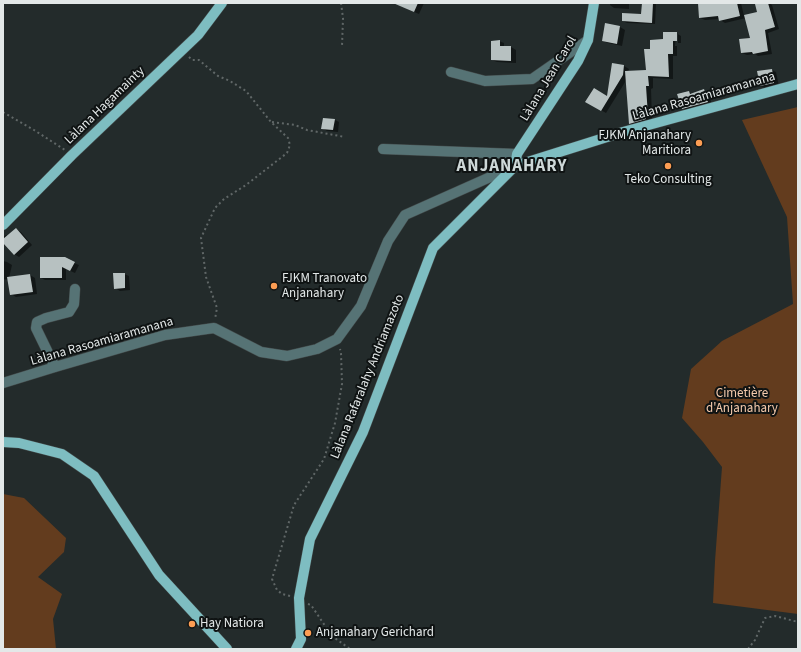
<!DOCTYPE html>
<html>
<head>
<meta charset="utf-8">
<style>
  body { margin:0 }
  #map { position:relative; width:801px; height:652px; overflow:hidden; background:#232b2b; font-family:"Source Sans 3",sans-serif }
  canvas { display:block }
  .frame { position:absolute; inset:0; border:4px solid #e3e8e8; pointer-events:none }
</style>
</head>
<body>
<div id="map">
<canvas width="801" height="652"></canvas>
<div class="frame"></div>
</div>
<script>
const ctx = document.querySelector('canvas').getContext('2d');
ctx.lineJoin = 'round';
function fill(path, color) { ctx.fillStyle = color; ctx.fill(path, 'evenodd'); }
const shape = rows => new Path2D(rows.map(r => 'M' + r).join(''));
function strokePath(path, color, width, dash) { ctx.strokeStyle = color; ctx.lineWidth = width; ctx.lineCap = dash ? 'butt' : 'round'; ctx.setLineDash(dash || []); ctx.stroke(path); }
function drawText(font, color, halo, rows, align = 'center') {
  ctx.font = font + ' "Source Sans 3",sans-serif'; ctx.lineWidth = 4; ctx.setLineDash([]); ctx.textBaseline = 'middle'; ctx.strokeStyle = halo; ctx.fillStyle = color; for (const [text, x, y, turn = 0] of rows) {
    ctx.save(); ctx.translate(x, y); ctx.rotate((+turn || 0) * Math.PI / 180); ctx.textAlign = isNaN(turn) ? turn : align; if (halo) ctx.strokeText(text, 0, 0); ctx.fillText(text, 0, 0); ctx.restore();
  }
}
const green = shape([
  [798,107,798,614,713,603,715,561,722,467,703,442,682,418,691,369,722,341,793,304,787,217,742,120],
  [3,494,24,498,66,538,64,552,38,577,62,594,53,619,56,649,3,649]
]);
const shadow = shape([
  [404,3,424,3,419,14,407,9],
  [610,3,629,3,629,9,614,8,610,5],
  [643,3,656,3,655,24,627,23,623,21,642,15],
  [699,3,741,3,744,16,759,12,764,3,769,3,772,5,779,29,768,33,772,54,758,56,755,54,747,55,742,53,751,39,746,18,725,23,720,20,720,19,705,20,700,18],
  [606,25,620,27,625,30,622,46,608,43,603,41],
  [676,33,681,36,681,43,678,43,678,34,676,34,675,46,677,46,677,56,673,56,673,79,653,78,653,88,651,89,652,118,650,119,650,121,634,126,630,123,627,79,606,113,587,102,608,98,624,66,629,69,628,72,647,71,651,50],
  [499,41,504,43,504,47,511,47,516,50,516,63,497,62,492,60],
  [772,70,776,72,779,86,765,88,760,86],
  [703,90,708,93,712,104,687,111,683,108,689,92,692,94],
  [335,120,339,122,338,132,327,131,322,128],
  [16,229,21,232,32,245,19,257,14,254,3,241,3,237,6,235,8,236],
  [41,258,74,263,79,265,75,273,66,269,66,280,45,280,41,278],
  [3,261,7,262,12,265,9,278,30,275,35,278,37,294,16,297,11,294,9,280,3,279],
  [124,274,129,276,130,290,120,291,115,288]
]);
const building = shape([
  [393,3,418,3,414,12],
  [642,3,653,3,652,23,622,21,622,13,641,14],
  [698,3,737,3,740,16,719,21,718,16,699,18],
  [760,3,768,3,775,27,765,30,768,51,753,54,752,52,741,53,739,39,750,38,744,15,757,12,755,4],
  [605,23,620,26,617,44,602,41],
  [663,32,677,32,677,41,673,41,673,54,668,54,669,77,648,76,649,86,646,86,648,116,646,116,646,119,629,124,625,71,646,70,644,49,650,49,650,40,663,39],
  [500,40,500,46,511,46,511,61,491,60,491,41],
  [612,63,624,65,623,75,601,111,585,102,594,88,607,96],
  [772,69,774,83,760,86,757,71],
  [704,89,708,102,682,109,677,94,689,91,690,94],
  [323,118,335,119,333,130,321,129],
  [16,228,28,242,14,255,3,243,3,239],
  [40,257,65,257,75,262,70,271,62,267,62,278,40,278],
  [113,273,125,273,125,288,114,289],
  [30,274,33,292,10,295,7,277]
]);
const path = shape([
  [341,3,343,18,342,46],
  [189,57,192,60,199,60,218,76,230,81,246,91,271,122,288,138,290,145,287,153,246,185,224,199,215,208,201,238,206,277,217,308,215,319],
  [3,112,34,130,65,150],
  [272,122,295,125,307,130,345,137],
  [290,596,282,594,277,590,272,579,294,505,324,459,335,423,342,384,341,353,340,349],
  [308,604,311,605,332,636,350,649],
  [748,649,755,640,765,618,775,616,798,622]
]);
const minor = shape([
  [451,72,485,81,532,79,588,40],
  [383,149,517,154],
  [55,367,36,328,37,322,46,318,69,312,74,304,75,289],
  [3,383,55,367,165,335,214,328,261,352,287,356,317,349,337,339,361,306,388,241,405,215,515,166]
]);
const major = shape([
  [515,166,517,154,578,61,588,40,594,3],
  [3,225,72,155,198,35,222,3],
  [3,442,19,443,62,454,94,476,159,575,227,649],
  [296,649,301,639,299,598,310,539,363,432,433,248,515,166,623,132,798,84]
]);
const markers = [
  [699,143,4,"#fc9d53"],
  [668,166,4,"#fc9d53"],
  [274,286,4,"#fc9d53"],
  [192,624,4,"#fc9d53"],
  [308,633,4,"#fc9d53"]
];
const streetNames = [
  ["Làlana Jean Carol",549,79,-59],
  ["Làlana Rasoamiaramanana",704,97,-16],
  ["Làlana Hagamainty",105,106,-44],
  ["Làlana Rasoamiaramanana",102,342,-16],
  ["Làlana Rafaralahy Andriamazoto",368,377,-68]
];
const poiNames = [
  ["FJKM Anjanahary",691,136,"right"],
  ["Maritiora",691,151,"right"],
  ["Teko Consulting",668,180,"center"],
  ["FJKM Tranovato",282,279],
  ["Anjanahary",282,294],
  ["Hay Natiora",200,624],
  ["Anjanahary Gerichard",316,633]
];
const parkNames = [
  ["Cimetière",742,394],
  ["d'Anjanahary",742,409]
];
const districtNames = [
  ["ANJANAHARY",512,167]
];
fill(green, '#633c1e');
fill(shadow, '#0007');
fill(building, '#b7c1c1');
strokePath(minor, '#424949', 11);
strokePath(major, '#424949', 11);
strokePath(path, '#606767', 2, [2, 3]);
strokePath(minor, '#567375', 10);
strokePath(major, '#7ebdc1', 10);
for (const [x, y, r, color] of markers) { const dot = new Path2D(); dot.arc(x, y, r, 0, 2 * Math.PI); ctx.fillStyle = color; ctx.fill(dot); strokePath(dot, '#0f1313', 1.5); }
drawText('13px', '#e3e8e8', '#0f1313', streetNames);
drawText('13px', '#e3e8e8', '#0f1313', poiNames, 'left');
drawText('13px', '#f5caac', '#0f1313', parkNames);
ctx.letterSpacing = '1px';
drawText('bold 17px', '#ced8d8', '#0f1313', districtNames);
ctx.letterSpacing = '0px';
</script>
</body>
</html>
